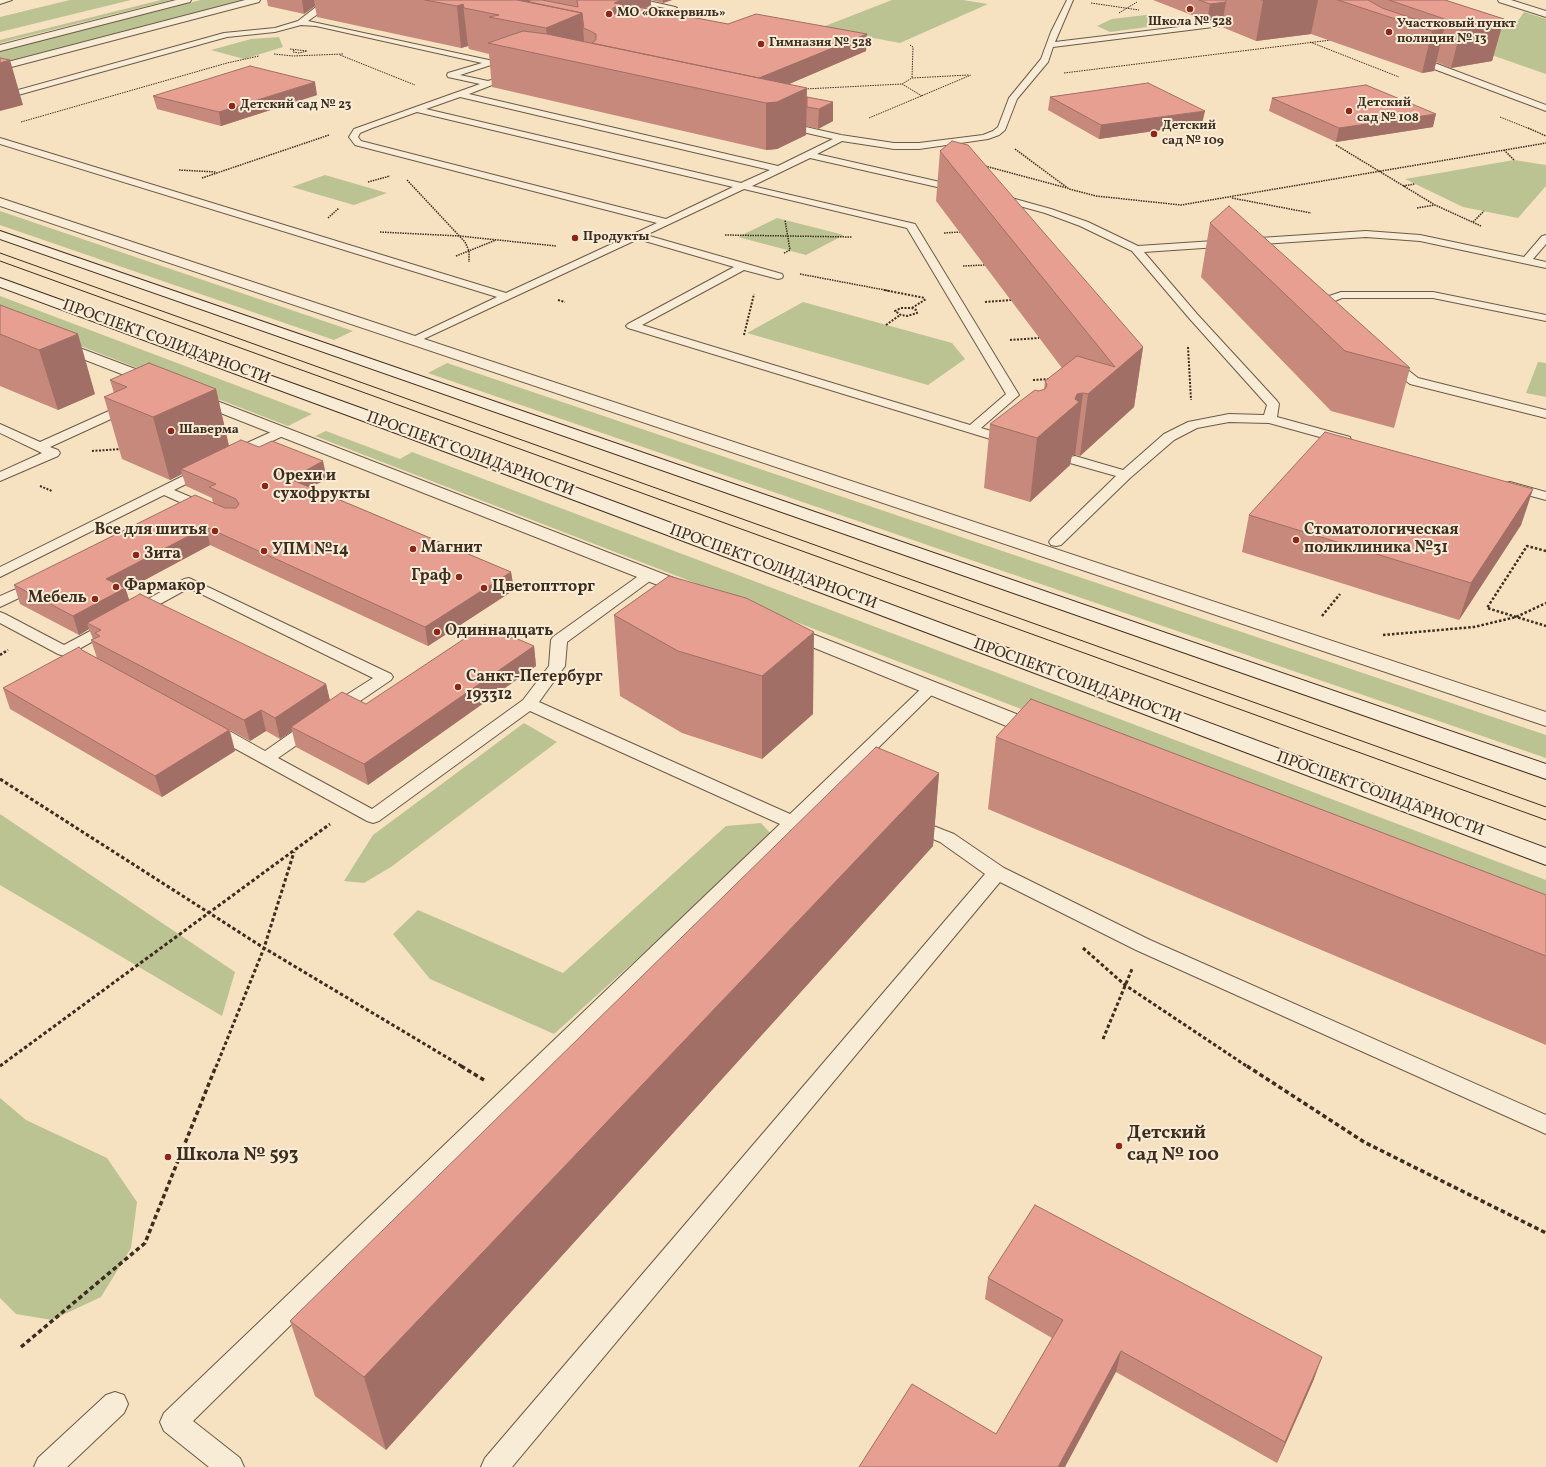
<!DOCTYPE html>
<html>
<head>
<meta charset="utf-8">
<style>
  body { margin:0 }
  canvas { display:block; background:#f6e1c0 }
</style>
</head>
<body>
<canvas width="1546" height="1467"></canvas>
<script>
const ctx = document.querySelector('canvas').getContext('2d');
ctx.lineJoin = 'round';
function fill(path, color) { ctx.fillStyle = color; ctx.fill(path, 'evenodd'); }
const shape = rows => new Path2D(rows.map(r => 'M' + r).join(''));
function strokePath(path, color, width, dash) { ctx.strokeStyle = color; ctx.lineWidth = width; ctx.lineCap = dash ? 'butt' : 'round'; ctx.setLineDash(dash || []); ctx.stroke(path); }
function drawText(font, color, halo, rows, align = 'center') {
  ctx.font = font + ' Vollkorn,serif'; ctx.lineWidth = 4; ctx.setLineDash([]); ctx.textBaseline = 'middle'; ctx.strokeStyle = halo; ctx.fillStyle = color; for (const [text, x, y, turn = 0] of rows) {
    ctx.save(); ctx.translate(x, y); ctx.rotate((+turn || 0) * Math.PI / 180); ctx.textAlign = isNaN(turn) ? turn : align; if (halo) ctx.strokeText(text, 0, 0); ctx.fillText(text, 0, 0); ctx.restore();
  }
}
const green = shape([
  [70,0,131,0,0,32,0,17],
  [161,0,171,0,0,43,0,40],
  [201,0,244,0,0,64,0,51],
  [892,0,963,0,988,4,900,43,820,28],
  [1524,12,1546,19,1546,74,1400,23,1475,20,1515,25],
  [1153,14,1177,23,1110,32,1097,26,1112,19],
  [279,37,283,47,244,59,211,50,251,39],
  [1514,160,1546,165,1546,186,1518,218,1463,207,1405,179],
  [325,175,387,193,354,205,292,187],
  [0,211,353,331,334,340,0,225],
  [777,218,844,235,806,255,738,237],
  [0,296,312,414,288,426,0,315],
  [803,302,952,343,965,359,928,385,747,333],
  [1538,362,1546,363,1546,397,1526,393],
  [447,363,1546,735,1546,758,428,373],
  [326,431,400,459,412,452,1546,880,1546,912,315,436],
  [524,723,557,742,391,867,364,883,344,881,373,835],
  [0,814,235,972,222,1016,0,885],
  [761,823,773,836,554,1034,430,979,393,934,418,910,563,973,726,826],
  [0,1098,26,1120,107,1158,137,1202,131,1248,101,1297,52,1320,16,1314,0,1298]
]);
const pathFar5 = shape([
  [1091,3,1139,10],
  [1119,13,1137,2],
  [1310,42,1399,77],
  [910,45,913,47,912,78],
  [290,49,307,51,299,53,293,52,294,50],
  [274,54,293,56,343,54],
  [340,55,415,85],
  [1064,73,1331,40],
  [805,89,902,84],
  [922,96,902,84,912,78,969,75],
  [1500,117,1530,129],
  [869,118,971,75],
  [21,122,227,63,259,56]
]);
const pathFar4 = shape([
  [1528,128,1546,136],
  [1336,145,1435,205,1481,226],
  [1015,149,1069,189,1096,196,1181,205,1546,143],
  [1504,150,1514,160],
  [985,166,1067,188],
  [179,170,216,172],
  [202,178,329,135],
  [407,180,465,242,469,251,469,262],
  [368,182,390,176],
  [1403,186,1415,184],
  [1232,198,1311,213],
  [1417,208,1435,205],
  [328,218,339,208],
  [1473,222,1484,211],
  [380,232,459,236,556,246],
  [944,233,960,232],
  [725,235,852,237],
  [784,253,790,250,785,220],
  [456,256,496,240],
  [963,266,985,265],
  [800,274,890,291]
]);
const pathFar3 = shape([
  [884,290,925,298],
  [558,300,565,302],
  [985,302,1011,300],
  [901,308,912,308,916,310,917,313,907,316,901,315,895,311,901,308],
  [912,308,926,299],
  [886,325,900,315],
  [744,335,754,294],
  [1010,340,1039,338],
  [1188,347,1191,400],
  [1033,380,1050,379],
  [92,451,121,449],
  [40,486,52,491]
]);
const pathFar2 = shape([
  [1546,551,1527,546,1487,608,1546,626],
  [1322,616,1340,594],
  [1383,635,1474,627,1516,617,1546,603],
  [0,655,8,650]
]);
const pathFar1 = shape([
  [0,779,264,948,463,1067],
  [1083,948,1125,985,1248,1067],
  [1103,1039,1132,969],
  [0,1066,330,824],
  [216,1067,264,948,294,852]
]);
const path = shape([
  [461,1066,484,1080],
  [1247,1066,1364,1142,1546,1233],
  [21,1347,145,1243,216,1066]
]);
const lane = shape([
  [0,0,12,0,0,4,0,0],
  [336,0,339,2,338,3,322,11,308,21,512,65,516,67,512,69,491,65,460,75,488,81,514,73,518,75,469,94,778,166,833,139,781,127,780,125,784,122,841,135,894,143,919,143,983,135,993,131,998,127,1009,98,1041,59,1051,32,1067,0,1073,0,1055,42,1245,19,1249,21,1245,23,1053,47,1048,62,1017,99,1005,130,999,135,988,139,919,149,894,149,842,141,817,154,962,187,964,189,962,191,959,192,810,158,752,186,915,224,1019,395,981,428,1015,438,1016,441,1015,444,1010,445,628,328,626,326,628,324,734,267,638,239,415,343,411,342,409,340,411,338,497,297,0,144,0,138,506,293,657,223,355,145,349,137,354,129,480,84,448,77,447,75,448,73,482,63,316,26,301,25,275,32,227,37,0,100,0,95,224,33,275,28,298,21,316,7,336,0],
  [460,97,770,170,741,183,426,109,460,97],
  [417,112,733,187,666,219,361,141,358,137,360,133,372,128,417,112],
  [744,189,907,228,1006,394,970,425,642,325,744,270,778,279,782,278,783,276,782,274,646,235,744,189],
  [634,0,644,0,675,7,677,8,641,21,638,21,638,17,665,8,635,2,634,0],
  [1410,56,1416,56,1546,105,1546,111,1410,60,1410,56],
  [997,194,1051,209,1088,222,1138,246,1366,231,1420,235,1524,257,1542,236,1546,235,1546,244,1533,259,1546,262,1546,268,1420,241,1366,237,1144,252,1197,314,1277,401,1279,404,1277,417,1350,437,1351,440,1350,443,1345,444,1269,423,1229,422,1197,428,1174,440,1130,478,1061,545,1056,546,1051,545,1049,542,1051,539,1116,476,1070,463,1068,460,1070,457,1075,456,1123,470,1164,434,1188,422,1229,414,1264,415,1267,405,1189,318,1132,251,1080,226,1045,213,994,199,992,197,997,194],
  [1341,292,1433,292,1546,315,1546,321,1433,298,1342,298,1330,303,1330,308,1336,313,1334,315,1326,315,1321,311,1318,301,1320,299,1341,292],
  [1391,359,1395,360,1418,378,1546,410,1546,418,1410,384,1387,366,1385,363,1387,360,1391,359],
  [131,401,135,402,137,405,135,408,50,447,58,450,60,453,58,456,0,481,0,472,42,453,0,433,0,424,40,442,131,401],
  [280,428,285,429,286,432,285,435,237,458,227,458,225,455,227,452,280,428],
  [205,465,210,466,212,469,210,472,174,490,212,506,214,509,212,512,207,513,202,512,164,495,0,577,0,567,205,465],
  [1510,482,1546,492,1546,500,1505,489,1503,486,1505,483,1510,482],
  [649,571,654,572,656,575,654,578,567,642,565,666,539,702,790,814,925,685,931,683,937,685,939,688,193,1421,240,1458,244,1467,209,1467,164,1431,160,1422,164,1413,780,824,530,711,379,821,373,823,367,821,205,732,203,728,205,724,211,723,217,724,265,751,308,721,314,720,320,721,322,725,320,729,278,758,372,809,523,700,549,666,551,640,553,637,644,572,649,571],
  [189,578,391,674,393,677,391,680,341,714,335,715,329,714,327,710,329,706,373,678,189,588,140,615,135,617,130,615,127,612,130,609,184,579,189,578],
  [37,580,42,581,44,584,42,587,0,607,0,596,37,580],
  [0,612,5,614,64,645,107,622,112,620,117,622,120,625,117,628,70,654,64,656,58,654,0,623,0,612],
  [913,818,954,834,1004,868,1150,940,1546,1115,1546,1134,1136,950,1000,882,512,1467,481,1467,485,1458,985,874,940,842,907,828,904,824,907,820,913,818],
  [115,1392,124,1395,128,1404,124,1413,67,1467,34,1467,38,1458,106,1395,115,1392]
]);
const street = shape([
  [176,0,191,0,190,2,0,51,0,45,176,0],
  [245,0,260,0,259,2,0,70,0,64,245,0],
  [1498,0,1511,0,1546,11,1546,17,1499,2,1498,0],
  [0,198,1546,712,1546,726,0,206,0,198],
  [0,318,162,379,164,382,162,385,156,387,150,385,0,327,0,318],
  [191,391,697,587,700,591,697,595,690,597,683,595,185,399,183,396,185,393,191,391],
  [787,624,1047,726,1050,731,1047,736,1039,738,1031,736,780,634,777,630,780,626,787,624]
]);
const secondary = shape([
  [0,231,1546,764,1546,779,0,239,0,231],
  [0,278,405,424,1546,848,1546,865,393,432,0,287,0,278]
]);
const tram = shape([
  [0,253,1546,807],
  [0,261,1546,820]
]);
const wall = shape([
  [267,0,672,0,663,3,651,0,651,7,643,8,728,24,867,34,866,51,789,84,807,97,833,102,833,121,818,129,806,126,806,135,777,149,766,150,492,87,489,54,469,49,468,46,461,48,317,17,315,6,304,14,268,6],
  [1153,0,1445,0,1504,19,1492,61,1451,68,1436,62,1434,71,1422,73,1311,34,1256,41,1222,27,1223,19,1207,21],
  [317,95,221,126,157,109,153,96],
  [1050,97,1202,124,1099,139,1048,110],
  [1272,98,1433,127,1336,142,1269,111],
  [940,151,1143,347,1134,407,1080,456,1075,455,1072,455,1070,465,1030,502,984,488,990,424,1039,391,1044,390,1045,381,1062,368,936,201],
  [1210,223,1410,368,1394,428,1331,411,1201,277],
  [0,305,95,394,58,410,0,386],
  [110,380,216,389,229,446,327,479,310,487,511,572,514,590,428,646,210,545,126,590,129,600,326,684,330,701,366,704,534,646,536,666,368,785,296,747,292,731,280,739,266,731,250,741,230,730,235,751,162,797,10,709,3,688,82,650,97,658,91,640,93,639,89,629,79,635,20,604,14,585,213,503,212,498,186,486,182,474,170,480,122,459,104,397,114,393],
  [1533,489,1521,525,1459,620,1242,552,1249,515],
  [669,576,813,714,762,759,682,733,620,696,614,615],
  [996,737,1546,895,1546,1045,988,809],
  [939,773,933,846,386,1450,315,1396,290,1321],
  [988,1278,1314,1379,1277,1463,1116,1372,996,1434,1052,1338,985,1299]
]);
const shadedWall = shape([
  [302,0,314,0,315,6,304,14],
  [467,0,529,0,529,4,463,4,468,46,461,48,457,6],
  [622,0,651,0,651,7,635,9,623,21,613,12,614,3],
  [663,0,672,0,663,3],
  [1261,0,1318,0,1311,34,1256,41,1263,1],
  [1226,2,1223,19,1207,21,1210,4],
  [582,13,585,55,549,56,546,28],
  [1504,19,1492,61,1451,68,1462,25],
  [1444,29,1434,71,1422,73,1432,31],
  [867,34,866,51,759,97,746,83],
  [10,60,23,105,0,111,0,63],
  [315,82,317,95,221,126,219,112],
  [807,88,806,135,777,149,766,150,766,103],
  [833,102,833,121,818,129,819,109],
  [1205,111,1202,124,1099,139,1101,125],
  [1436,114,1433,127,1336,142,1339,128],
  [78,334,95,394,58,410,39,350],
  [1143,347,1134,407,1080,456,1088,394],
  [216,389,230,451,181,469,182,474,170,480,153,417],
  [1083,393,1075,455,1072,455,1070,465,1030,502,1037,438,1075,399,1077,394],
  [323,461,327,479,293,496,290,479],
  [1533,489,1521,525,1459,620,1471,583],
  [206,527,210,545,126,590,131,606,87,623,89,629,79,635,73,616,106,579],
  [511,572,514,590,428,646,425,627],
  [814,632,813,714,762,759,762,676],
  [534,646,536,666,368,785,364,764],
  [326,684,331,705,291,727,292,731,280,739,275,718],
  [261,710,266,731,250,741,244,720],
  [229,730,235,751,162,797,155,776],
  [939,773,933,846,386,1450,364,1377],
  [1121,1351,1116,1372,1065,1467,1058,1467],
  [1322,1357,1314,1379,1277,1463,1285,1442]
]);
const building = shape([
  [425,0,517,0,582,13,546,28,489,17,499,15,464,8,463,4,457,6,425,0],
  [530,0,542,0,578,7,577,0,622,0,614,3,622,4,613,8,613,12,614,14,621,14,638,7,728,24,756,14,867,34,759,78,592,43,596,40,596,34,586,29,584,29,582,13,530,2,530,0],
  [1199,0,1226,0,1226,2,1210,4,1199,0],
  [1338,0,1368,0,1382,8,1444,29,1432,31,1338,0],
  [1389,0,1445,0,1504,19,1462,25,1389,0],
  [523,31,547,34,807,88,777,102,766,103,488,43,523,31],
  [0,58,10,60,0,63,0,58],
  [250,66,315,82,219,112,153,96,250,66],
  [1148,83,1205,111,1101,125,1050,97,1148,83],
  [1366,85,1436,114,1339,128,1272,98,1366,85],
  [807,97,833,102,819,109,807,107,807,97],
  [952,141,968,145,1143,347,1088,394,1083,393,1077,394,1075,399,1079,402,1037,438,990,424,1035,390,1039,391,1045,389,1047,385,1045,381,1077,356,1115,367,940,151,952,141],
  [1229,206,1410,368,1345,351,1210,223,1229,206],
  [0,305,78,334,39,350,0,334,0,305],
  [149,363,216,389,153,417,104,397,127,387,110,380,149,363],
  [1325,432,1533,489,1471,583,1249,515,1325,432],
  [241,440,259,447,272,441,323,461,290,479,511,572,425,627,206,527,106,579,125,588,73,616,14,585,195,495,225,508,236,508,239,504,236,499,209,487,216,484,181,469,241,440],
  [669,576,746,598,814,632,762,676,678,651,614,615,669,576],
  [140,594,326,684,275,718,261,710,244,720,91,640,100,636,95,633,101,630,87,623,140,594],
  [485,625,534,646,364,764,291,727,342,692,366,704,485,625],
  [79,647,82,650,229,730,155,776,3,688,79,647],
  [1031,699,1546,895,1546,956,996,737,1031,699],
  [876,747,939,773,364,1377,290,1321,876,747],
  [1035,1205,1322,1357,1285,1442,1121,1351,1058,1467,859,1467,912,1384,996,1434,1063,1320,988,1278,1035,1205]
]);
const markers = [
  [1190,9,4,"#8f2418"],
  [609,14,4,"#8f2418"],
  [1389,32,4,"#8f2418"],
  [761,44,4,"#8f2418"],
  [232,106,4,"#8f2418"],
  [1349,111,4,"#8f2418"],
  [1154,134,4,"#8f2418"],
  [575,238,4,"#8f2418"],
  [171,431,4,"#8f2418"],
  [265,486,4,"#8f2418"],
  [215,531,4,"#8f2418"],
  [1296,540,4,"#8f2418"],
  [413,549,4,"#8f2418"],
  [264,551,4,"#8f2418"],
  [136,555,4,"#8f2418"],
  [459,577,4,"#8f2418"],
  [116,587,4,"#8f2418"],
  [484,588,4,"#8f2418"],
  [95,599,4,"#8f2418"],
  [437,632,4,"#8f2418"],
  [458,687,4,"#8f2418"],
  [1119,1146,4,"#8f2418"],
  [168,1157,4,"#8f2418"]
];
const farPoinames = [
  ["МО «Оккервиль»",617,14],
  ["Школа № 528",1190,23,"center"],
  ["Участковый пункт",1397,25],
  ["полиции № 13",1397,40],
  ["Гимназия № 528",769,44],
  ["Детский",1357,104],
  ["сад № 108",1357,119],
  ["Детский сад № 23",240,106],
  ["Детский",1162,127],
  ["сад № 109",1162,142],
  ["Продукты",583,238],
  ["Шаверма",179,431]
];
const streetNames = [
  ["ПРОСПЕКТ СОЛИДАРНОСТИ",166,343,20],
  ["ПРОСПЕКТ СОЛИДАРНОСТИ",470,455,20],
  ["ПРОСПЕКТ СОЛИДАРНОСТИ",773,568,20],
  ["ПРОСПЕКТ СОЛИДАРНОСТИ",1077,682,20],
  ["ПРОСПЕКТ СОЛИДАРНОСТИ",1380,795,20]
];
const poiNames = [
  ["Орехи и",273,477],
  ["сухофрукты",273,495],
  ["Все для шитья",207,531,"right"],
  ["Стоматологическая",1304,531],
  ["поликлиника №31",1304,549],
  ["Магнит",421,549],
  ["УПМ №14",272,551],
  ["Зита",144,555],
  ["Граф",451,577,"right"],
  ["Фармакор",124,587],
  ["Цветоптторг",492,588],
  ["Мебель",87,599,"right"],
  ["Одиннадцать",445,632],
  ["Санкт-Петербург",466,678],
  ["193312",466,696]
];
const nearPoinames = [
  ["Детский",1127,1135],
  ["сад № 100",1127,1157],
  ["Школа № 593",176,1157]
];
fill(green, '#bbc393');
strokePath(lane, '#6b5a47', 2);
strokePath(street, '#6b5a47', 2);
strokePath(secondary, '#3d2d1f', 2);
strokePath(pathFar5, '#3d2d1f', 1, [1.5, 1]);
strokePath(pathFar4, '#3d2d1f', 1.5, [1.5, 1]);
strokePath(pathFar3, '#3d2d1f', 2, [2, 1.5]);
strokePath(pathFar2, '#3d2d1f', 2.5, [2.5, 2]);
strokePath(pathFar1, '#3d2d1f', 3, [3.5, 2.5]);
strokePath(path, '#3d2d1f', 3.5, [4.5, 3]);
fill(lane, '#f9ecd6');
fill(street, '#f9ecd6');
fill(secondary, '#f9ecd6');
strokePath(tram, '#3d2d1f', 1);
fill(wall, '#c6897c');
fill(shadedWall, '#a16f65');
fill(building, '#e69f90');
strokePath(building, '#a16f65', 1);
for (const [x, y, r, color] of markers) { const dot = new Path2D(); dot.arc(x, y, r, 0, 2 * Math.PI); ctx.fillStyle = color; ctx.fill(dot); strokePath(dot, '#f9ecd6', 1.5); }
drawText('bold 13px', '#3d2d1f', '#f9ecd6', farPoinames, 'left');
drawText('16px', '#3d2d1f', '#f9ecd6', streetNames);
drawText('bold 16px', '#3d2d1f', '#f9ecd6', poiNames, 'left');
drawText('bold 19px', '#3d2d1f', '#f9ecd6', nearPoinames, 'left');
</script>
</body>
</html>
